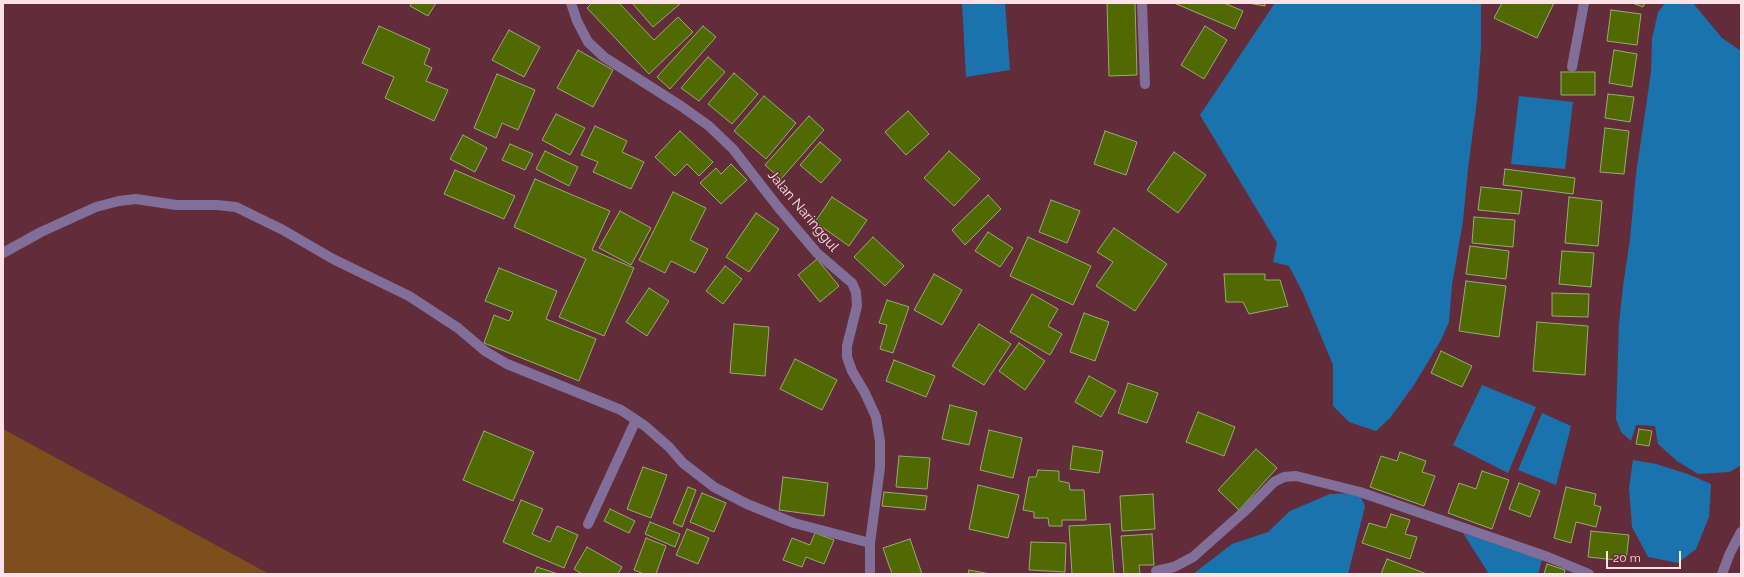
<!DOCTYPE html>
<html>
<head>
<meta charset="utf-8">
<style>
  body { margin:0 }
  #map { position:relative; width:1744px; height:577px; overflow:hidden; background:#632c3b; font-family:Raleway,sans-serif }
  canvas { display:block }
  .frame { position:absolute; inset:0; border:4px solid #fee1e7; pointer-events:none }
  .scale { position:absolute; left:1606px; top:551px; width:75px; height:18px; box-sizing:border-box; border:2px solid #fee1e7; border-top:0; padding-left:5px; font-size:12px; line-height:14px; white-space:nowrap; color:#fee1e7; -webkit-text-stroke:3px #632c3b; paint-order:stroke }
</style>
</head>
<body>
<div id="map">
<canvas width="1744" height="577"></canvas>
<div class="frame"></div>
<div class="scale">20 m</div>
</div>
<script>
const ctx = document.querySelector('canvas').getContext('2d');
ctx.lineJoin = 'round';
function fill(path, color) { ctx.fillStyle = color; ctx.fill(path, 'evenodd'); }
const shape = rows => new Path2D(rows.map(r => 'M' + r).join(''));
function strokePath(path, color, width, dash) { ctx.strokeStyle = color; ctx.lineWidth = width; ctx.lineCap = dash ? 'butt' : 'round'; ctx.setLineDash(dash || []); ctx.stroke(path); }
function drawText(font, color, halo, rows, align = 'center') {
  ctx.font = font + ' Raleway,sans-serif'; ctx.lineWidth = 3; ctx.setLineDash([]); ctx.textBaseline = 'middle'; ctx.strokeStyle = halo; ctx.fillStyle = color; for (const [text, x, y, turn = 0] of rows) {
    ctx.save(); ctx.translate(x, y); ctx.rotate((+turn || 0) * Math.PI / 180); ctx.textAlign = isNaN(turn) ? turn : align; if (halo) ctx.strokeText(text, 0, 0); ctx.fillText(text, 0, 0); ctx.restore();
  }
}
const green = shape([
  [3,429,269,574,3,574]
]);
const water = shape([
  [962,3,1005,3,1010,70,966,77],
  [1275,3,1481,3,1481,47,1477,100,1468,169,1463,221,1452,285,1449,322,1441,340,1414,385,1390,418,1376,431,1349,422,1333,406,1333,365,1303,293,1289,266,1273,262,1277,243,1200,115],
  [1665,3,1693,3,1722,38,1741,51,1741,465,1730,472,1698,474,1677,461,1658,444,1655,426,1636,425,1631,441,1621,432,1616,419,1619,324,1623,286,1630,239,1636,174,1651,72,1652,39,1658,12],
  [1519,96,1573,102,1565,169,1511,164],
  [1482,385,1536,407,1508,473,1453,445],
  [1542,413,1571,426,1556,485,1518,470],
  [1633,460,1656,464,1688,474,1711,484,1709,517,1696,549,1678,563,1648,557,1632,527,1629,488],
  [1359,493,1365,506,1348,574,1193,574,1232,544,1268,532,1290,511,1330,494],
  [1463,533,1542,560,1538,574,1489,574]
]);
const building = shape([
  [412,3,436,3,428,16,410,6,412,3],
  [592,3,619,3,654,40,678,17,693,32,649,74,587,8,592,3],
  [632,3,681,3,653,27,632,3],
  [1107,3,1135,3,1137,75,1109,76,1107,3],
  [1174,3,1224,3,1243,11,1235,29,1174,3],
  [1248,3,1265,3,1265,6,1248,3],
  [1502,3,1554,3,1537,38,1494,18,1502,3],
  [1632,3,1645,3,1643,7,1632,3],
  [1611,10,1641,14,1637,45,1607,41,1611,10],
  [379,26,430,49,424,64,432,68,426,81,448,90,434,121,385,98,394,77,362,63,379,26],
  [703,26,716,37,670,89,657,77,703,26],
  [1205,26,1227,40,1204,79,1181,65,1205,26],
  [509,30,540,47,524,77,492,60,509,30],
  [578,50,613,70,593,107,557,88,578,50],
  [1614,50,1637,54,1632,87,1609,83,1614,50],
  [708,57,725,72,699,101,681,88,708,57],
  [1561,72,1595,72,1595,95,1561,95,1561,72],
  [734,73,758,94,732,124,708,104,734,73],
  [497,74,535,90,518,130,502,123,496,138,474,128,497,74],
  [1608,94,1634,97,1630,122,1605,118,1608,94],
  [764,96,796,123,766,159,734,131,764,96],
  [908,111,929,134,906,155,885,132,908,111],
  [556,114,585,128,570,155,542,140,556,114],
  [809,116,824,130,781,179,765,165,809,116],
  [595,126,627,141,622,152,644,162,631,189,593,172,598,162,581,155,595,126],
  [1605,128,1629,131,1624,174,1600,172,1605,128],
  [680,131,713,162,699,176,687,164,675,176,655,157,680,131],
  [1105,131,1137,142,1126,175,1094,164,1105,131],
  [463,135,487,148,475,172,450,159,463,135],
  [820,142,841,160,821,183,800,165,820,142],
  [510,144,533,154,525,170,502,160,510,144],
  [545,151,578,167,569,186,536,169,545,151],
  [949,151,980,179,954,206,924,178,949,151],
  [1174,152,1206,175,1178,213,1147,190,1174,152],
  [731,164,747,180,721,204,700,183,716,168,721,174,731,164],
  [1505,169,1575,178,1573,194,1503,185,1505,169],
  [455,170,515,196,504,219,444,194,455,170],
  [535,179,610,211,592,250,634,268,604,336,559,317,586,259,514,227,535,179],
  [1481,187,1522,191,1519,214,1478,210,1481,187],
  [673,192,706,208,690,240,708,249,695,273,671,261,665,273,639,260,673,192],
  [988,195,1001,209,965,245,952,230,988,195],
  [832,197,867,220,849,246,815,222,832,197],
  [1569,197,1602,201,1598,246,1565,243,1569,197],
  [1051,200,1080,211,1067,243,1039,232,1051,200],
  [620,211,651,228,631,265,599,248,620,211],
  [756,213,779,229,749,272,726,257,756,213],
  [1474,217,1515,220,1513,247,1472,243,1474,217],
  [1114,228,1167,264,1135,311,1096,286,1113,262,1097,252,1114,228],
  [988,232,1013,248,1000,267,975,251,988,232],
  [873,237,904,266,885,286,854,257,873,237],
  [1028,237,1091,266,1073,305,1010,276,1028,237],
  [1470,246,1509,251,1506,279,1466,274,1470,246],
  [1562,251,1594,253,1591,287,1559,284,1562,251],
  [817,259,839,286,820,302,798,275,817,259],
  [725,266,742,279,723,304,706,291,725,266],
  [499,268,557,291,546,319,596,339,579,381,484,343,494,315,509,321,513,312,485,301,499,268],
  [934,274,962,290,942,325,914,310,934,274],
  [1224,274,1265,274,1265,280,1280,280,1288,306,1249,314,1243,302,1226,302,1224,274],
  [1466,281,1506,286,1499,337,1459,331,1466,281],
  [649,288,669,301,647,336,626,322,649,288],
  [1552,293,1589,294,1588,317,1552,316,1552,293],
  [1032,294,1058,309,1048,326,1062,334,1050,355,1010,332,1032,294],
  [887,300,909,307,893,353,880,349,887,325,879,323,887,300],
  [1084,313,1109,322,1095,361,1070,352,1084,313],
  [1537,322,1588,326,1585,375,1533,371,1537,322],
  [734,324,769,327,765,376,730,373,734,324],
  [979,324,1011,344,984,385,952,366,979,324],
  [1019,343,1045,361,1025,390,999,371,1019,343],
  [1441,351,1472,366,1462,387,1431,373,1441,351],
  [795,359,837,380,822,410,780,389,795,359],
  [894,360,935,376,926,397,886,381,894,360],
  [1089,376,1116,391,1101,417,1075,402,1089,376],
  [1128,383,1158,393,1147,423,1118,413,1128,383],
  [950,405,977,412,969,445,942,439,950,405],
  [1198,412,1235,427,1224,456,1186,442,1198,412],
  [1639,429,1652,431,1649,446,1636,444,1639,429],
  [989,430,1022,438,1013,478,980,470,989,430],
  [484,431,534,452,513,501,463,480,484,431],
  [1073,446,1103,451,1099,473,1070,469,1073,446],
  [1256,449,1277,468,1239,510,1218,490,1256,449],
  [1400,452,1426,461,1422,472,1435,476,1424,506,1370,487,1381,456,1397,461,1400,452],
  [899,456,930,458,927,489,896,487,899,456],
  [643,467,667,475,651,518,627,509,643,467],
  [1038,470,1059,471,1059,481,1069,483,1070,490,1084,490,1086,520,1062,520,1062,526,1049,526,1048,518,1034,518,1034,512,1023,510,1029,477,1036,477,1038,470],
  [1482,471,1509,480,1492,529,1448,513,1459,483,1476,489,1482,471],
  [783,477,828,483,824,516,779,510,783,477],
  [1519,483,1540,491,1530,517,1509,509,1519,483],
  [978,485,1019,495,1008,538,969,529,978,485],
  [688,487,696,490,682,527,673,523,688,487],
  [1566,487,1596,494,1594,505,1601,507,1596,527,1576,522,1571,543,1554,538,1566,487],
  [884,492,927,496,925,510,882,506,884,492],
  [702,493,726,503,714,532,690,522,702,493],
  [1153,494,1155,529,1122,531,1120,496,1153,494],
  [521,500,543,509,532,534,550,542,557,526,578,535,564,568,503,542,521,500],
  [610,509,635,521,629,533,604,521,610,509],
  [1391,514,1410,520,1405,534,1417,537,1410,559,1362,543,1369,523,1386,528,1391,514],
  [650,522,680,534,675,547,645,534,650,522],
  [1110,524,1114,574,1072,574,1069,526,1110,524],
  [687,529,709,538,698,564,676,555,687,529],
  [1591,531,1629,535,1626,561,1588,557,1591,531],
  [815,533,834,540,824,564,806,557,802,567,783,560,792,538,810,545,815,533],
  [1152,534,1154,565,1139,565,1140,574,1124,574,1121,536,1152,534],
  [646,538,666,546,656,574,644,574,634,570,646,538],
  [910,539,922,574,892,574,883,548,910,539],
  [1031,542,1066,543,1065,572,1029,570,1031,542],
  [587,547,622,567,618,574,582,574,574,569,587,547],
  [1387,559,1427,574,1381,574,1387,559],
  [1547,564,1565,570,1564,574,1544,574,1547,564],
  [537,567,558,574,534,574,537,567],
  [969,570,990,574,968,574,969,570]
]);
const minor = shape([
  [571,3,577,21,588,42,604,57,681,106,709,126,733,149,778,207,817,253,852,283,856,292,857,306,847,346,847,357,852,371,865,393,876,417,880,441,880,467,870,543,870,574],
  [1142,3,1145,84],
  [1572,67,1584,3],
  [3,253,41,232,96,207,119,201,136,199,176,205,217,205,236,207,283,230,333,259,409,296,458,328,485,351,507,364,621,410,645,426,669,447,683,463,714,487,747,504,794,523,870,543],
  [588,524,636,420],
  [1156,571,1174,567,1193,557,1247,509,1274,482,1284,477,1296,476,1360,492,1548,557,1589,574],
  [1722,574,1730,553,1741,532]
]);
const streetNames = [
  ["Jalan Naringgul",803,211,50]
];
fill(green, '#7e4f1c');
fill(water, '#1b73ad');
fill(building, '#506900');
strokePath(building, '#97ab72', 1);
strokePath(minor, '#816f9a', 10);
drawText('14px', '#fee1e7', '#632c3b', streetNames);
</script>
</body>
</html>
